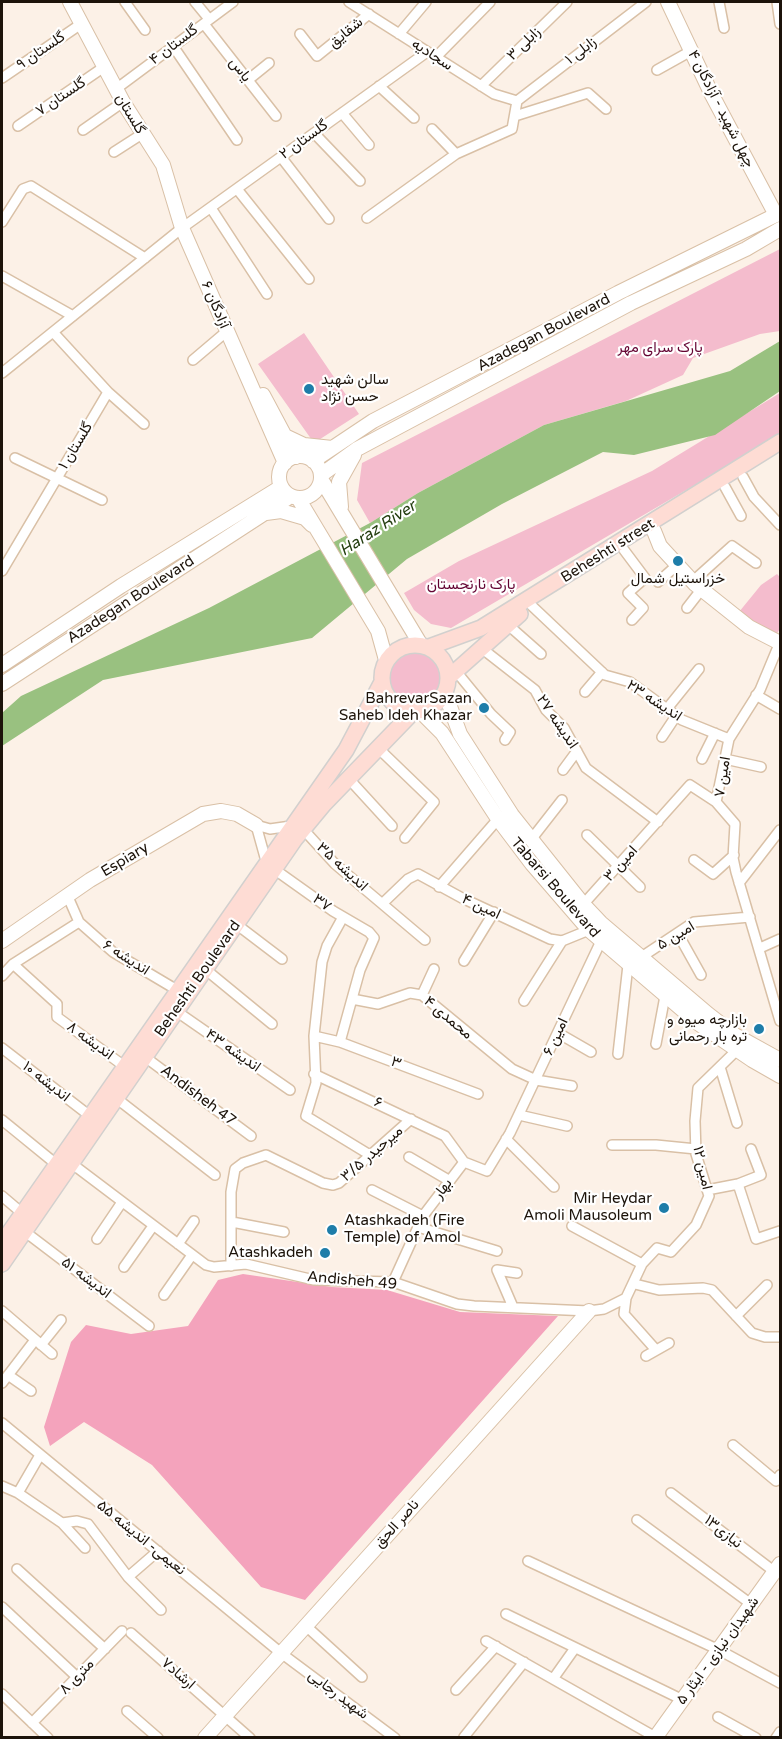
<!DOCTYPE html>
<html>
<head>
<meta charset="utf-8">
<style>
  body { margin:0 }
  #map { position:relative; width:782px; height:1739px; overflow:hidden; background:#fcf1e7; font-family:"Varela Round",sans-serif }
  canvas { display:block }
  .frame { position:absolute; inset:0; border:3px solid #1c130a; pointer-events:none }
</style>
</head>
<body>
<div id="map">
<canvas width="782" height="1739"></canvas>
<div class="frame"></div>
</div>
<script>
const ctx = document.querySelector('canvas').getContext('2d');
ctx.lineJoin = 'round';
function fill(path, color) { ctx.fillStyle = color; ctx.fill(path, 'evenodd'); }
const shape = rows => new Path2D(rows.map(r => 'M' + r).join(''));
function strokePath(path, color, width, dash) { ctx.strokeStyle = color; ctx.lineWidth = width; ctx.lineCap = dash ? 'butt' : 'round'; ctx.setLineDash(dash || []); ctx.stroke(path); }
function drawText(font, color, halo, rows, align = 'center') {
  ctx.font = font + ' "Varela Round",Vazirmatn,sans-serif'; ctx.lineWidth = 4.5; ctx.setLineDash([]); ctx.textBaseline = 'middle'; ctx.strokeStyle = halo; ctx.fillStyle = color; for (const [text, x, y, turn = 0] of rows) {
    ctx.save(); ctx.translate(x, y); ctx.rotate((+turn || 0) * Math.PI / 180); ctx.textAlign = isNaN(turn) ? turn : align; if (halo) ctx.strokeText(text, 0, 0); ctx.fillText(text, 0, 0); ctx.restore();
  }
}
const green = shape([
  [780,249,780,331,760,334,693,358,683,375,626,401,544,425,418,493,370,523,357,500,362,463],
  [304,333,359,414,314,443,258,364],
  [780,393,780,435,451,628,431,624,414,610,404,593,459,561,652,471],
  [777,574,780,577,780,629,775,636,750,622,739,612,761,585],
  '382 678a33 33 0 1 1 66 0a33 33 0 1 1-66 0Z'
]);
const forest = shape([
  [243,1274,332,1287,387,1290,460,1312,558,1316,305,1600,261,1587,152,1465,84,1422,50,1446,44,1427,71,1342,86,1325,131,1334,188,1326,218,1280]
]);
const water = shape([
  [780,341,780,391,715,435,634,455,603,452,502,504,407,559,312,638,103,680,2,746,2,713,21,696,209,608,370,523,418,493,544,425,730,371]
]);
const street = shape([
  [125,2,145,30],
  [195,2,209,19],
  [349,2,494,94,517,101],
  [719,2,724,28],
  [777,2,780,24],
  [204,24,276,116],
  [300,34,317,56,369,14],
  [399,34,426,2],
  [173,46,237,140],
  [436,57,490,2],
  [657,70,691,51],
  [2,78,81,24],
  [248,80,269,63],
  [379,86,414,118],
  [481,86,567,2],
  [116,89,233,2],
  [517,101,646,2],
  [342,113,369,145],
  [515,116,588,93,606,109],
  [18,126,104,67],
  [432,129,456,154],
  [83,130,123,102],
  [314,133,360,181],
  [114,152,142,134],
  [281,157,329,219],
  [237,189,309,279],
  [211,208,267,294],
  [367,218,456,154,512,129,517,101],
  [2,222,23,189,31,186,145,258],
  [2,276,73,316],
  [193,360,226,332],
  [2,373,182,228,427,52],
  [108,392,144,424],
  [15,458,102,500],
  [743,477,754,497,780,525],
  [725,487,741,516],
  [624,550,645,578,628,593,643,608,632,620],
  [2,571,108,392,53,332],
  [658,582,676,566],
  [692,582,732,546,756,563],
  [532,606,605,675,630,682,682,720,729,739],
  [687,608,701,590],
  [507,624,541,654],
  [780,642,760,690,729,739,716,802,735,824,733,858,736,872,780,1021],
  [480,647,535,690,546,710,564,728,586,768,658,822],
  [455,670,491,714,510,732,505,740],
  [585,692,602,672],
  [756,695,780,709],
  [666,710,699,669],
  [662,737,676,716],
  [378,748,434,802,405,838],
  [702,759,715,733],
  [725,759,761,767],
  [563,770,577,751],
  [349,779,392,826],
  [256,825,266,861],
  [256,825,270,829,291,826],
  [303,829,335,864,425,940],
  [587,835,640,887],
  [530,841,562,800],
  [694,860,713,874,734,855],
  [274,869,333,911,369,932,374,938,360,970,340,1042],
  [739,883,780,830],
  [439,887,498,819],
  [383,903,408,879,418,874,462,898,550,939,562,941,589,930],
  [580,908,690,785,716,802],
  [343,917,327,946,322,962,314,1036,316,1083,306,1116,370,1155],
  [79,922,113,952,177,990],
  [236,924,282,959],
  [678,934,701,975],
  [760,948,780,939],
  [640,958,694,922,750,917],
  [464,961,494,912],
  [13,964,57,1004,57,1017,124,1066],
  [205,969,272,1024],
  [2,976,13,964,79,922,68,897],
  [422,995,434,969],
  [352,999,378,1004,410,993,422,995,512,1069,536,1080,572,1086],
  [524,1001,562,941],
  [176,1011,290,1090],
  [558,1033,591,1052],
  [314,1036,340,1042,478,1094],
  [656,1044,665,996],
  [2,1048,90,1116],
  [618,1054,628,965],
  [145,1057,251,1136],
  [720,1067,737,1123],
  [314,1074,445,1136,464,1162],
  [116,1098,215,1175],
  [519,1115,567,1126],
  [2,1120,56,1164],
  [506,1139,554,1187],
  [612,1145,656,1145,696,1149],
  [751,1149,761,1175,738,1184,756,1239,780,1231],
  [409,1157,450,1181],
  [464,1162,487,1171,510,1133,601,941],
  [71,1163,206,1265,214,1267,246,1264,314,1280,393,1282,457,1304,474,1306,589,1311,604,1309,626,1298,642,1264,657,1248,671,1252,696,1225,709,1196,696,1154,695,1121,698,1088,737,1050],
  [372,1190,423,1216],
  [707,1190,738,1184],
  [2,1196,22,1213],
  [232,1222,284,1232],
  [572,1226,642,1264],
  [418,1227,497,1251],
  [24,1231,149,1326],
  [97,1239,122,1202],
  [178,1244,194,1221],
  [231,1266,231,1192,235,1169,243,1163,266,1155,323,1183,333,1185,339,1183,411,1119],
  [124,1267,153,1226],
  [393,1282,423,1216,464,1162],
  [635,1284,659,1290,703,1288,712,1290,752,1333,765,1337,780,1337],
  [164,1295,192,1255],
  [626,1298,624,1314,656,1350],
  [513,1307,497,1270,517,1273],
  [2,1311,52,1354],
  [736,1316,767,1285],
  [41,1345,61,1320],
  [646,1356,669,1343],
  [8,1375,31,1391],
  [2,1383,35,1340],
  [2,1423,281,1653,395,1738],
  [733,1445,776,1481,780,1475],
  [2,1486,18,1493,40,1455],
  [18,1493,62,1523,85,1548],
  [671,1493,775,1572],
  [637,1520,751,1604],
  [62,1523,77,1521,88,1524,128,1577,161,1610],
  [528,1561,719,1650,780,1683],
  [17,1569,105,1649],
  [128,1577,158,1551],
  [2,1607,77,1677],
  [506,1614,683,1700],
  [306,1626,362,1677],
  [131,1633,250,1738],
  [486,1641,657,1738],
  [553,1679,575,1648],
  [456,1690,496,1646],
  [2,1694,48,1738],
  [127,1711,158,1738],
  [718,1717,756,1738],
  [32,1723,122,1631],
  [464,1737,524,1662],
  [776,1738,780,1732]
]);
const secondary = shape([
  [70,2,123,102,163,165,182,228,285,463],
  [668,2,712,95,776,215],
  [263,395,296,457],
  [285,436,304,445,332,448],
  '279 477a21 21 0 1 1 42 0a21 21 0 1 1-42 0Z',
  [313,461,373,421,618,293,780,213],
  [321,475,357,449,631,303,746,249,780,229],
  [321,479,421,645],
  [298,498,378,631,386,660],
  [341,507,339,482,354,455],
  [266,513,281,511,305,518,312,525],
  [654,531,660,546,695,584,749,627,780,643],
  [2,665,121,586,281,487],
  [2,684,291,496],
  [445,693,460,734,512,815,583,904,601,923,708,1014,735,1035,780,1060],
  [420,711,442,733,498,819,532,864,589,930,699,1024,752,1060,780,1076],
  [2,941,90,880,203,814,221,811,237,814,256,825],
  [205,1738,589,1311],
  [655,1738,780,1564]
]);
const primary = shape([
  '382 678a33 33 0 1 1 66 0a33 33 0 1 1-66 0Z',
  [429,647,481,628,780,442],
  [448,678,520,614],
  [2,1243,346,750,382,682],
  [2,1264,295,839,324,804,414,711]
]);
const markers = [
  [309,389,6,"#1e7da9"],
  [678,561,6,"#1e7da9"],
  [484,708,6,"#1e7da9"],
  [759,1029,6,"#1e7da9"],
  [664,1208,6,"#1e7da9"],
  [332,1230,6,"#1e7da9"],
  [325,1253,6,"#1e7da9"]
];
const streetNames = [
  ["شقایق",346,33,-39],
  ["زابلی ۳",524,44,-45],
  ["گلستان ۴",174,45,-37],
  ["گلستان ۹",41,51,-34],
  ["زابلی ۱",581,51,-38],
  ["سجادیه",432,55,33],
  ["یاس",240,70,52],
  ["گلستان ۷",61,97,-34],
  ["چهل شهید - آزادگان ۴",721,109,63],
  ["گلستان",130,114,59],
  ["گلستان ۲",304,140,-36],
  ["آزادگان ۶",215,305,67],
  ["Azadegan Boulevard",544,333,-28],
  ["گلستان ۱",76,446,-59],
  ["Beheshti street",608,551,-32],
  ["Azadegan Boulevard",131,600,-33],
  ["اندیشه ۲۳",654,701,33],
  ["اندیشه ۲۷",557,722,56],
  ["امین ۷",723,777,-81],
  ["Espiary",125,860,-31],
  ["امین ۳",621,864,-48],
  ["اندیشه ۳۵",342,867,43],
  ["Tabarsi Boulevard",555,888,49],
  ["۳۷",322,903,36],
  ["امین ۴",481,907,25],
  ["امین ۵",676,936,-31],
  ["اندیشه ۶",126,958,33],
  ["Beheshti Boulevard",198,979,-55],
  ["محمدی ۴",448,1018,40],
  ["امین ۶",556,1037,-65],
  ["اندیشه ۸",90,1041,36],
  ["اندیشه ۴۳",233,1051,35],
  ["۳",396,1063,20],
  ["اندیشه ۱۰",46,1082,38],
  ["Andisheh 47",198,1096,37],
  ["۶",378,1103,25],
  ["میرحیدر ۳/۵",372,1154,-41],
  ["امین ۱۲",702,1168,77],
  ["بهار",443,1189,-53],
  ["اندیشه ۵۱",86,1278,37],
  ["Andisheh 49",352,1281,5],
  ["ناصر الحق",397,1524,-48],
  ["نیازی۱۳",723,1532,38],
  ["نعیمی- اندیشه ۵۵",141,1538,39],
  ["شهیدان نیازی - ایثار ۵",718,1651,-54],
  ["ارشاد۷",178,1674,41],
  ["۸ متری",77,1677,-46],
  ["شهید رجایی",338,1695,37]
];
const parkNames = [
  ["پارک سرای مهر",660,348],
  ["پارک نارنجستان",471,585]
];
const poiNames = [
  ["سالن شهید",321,380,"left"],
  ["حسن نژاد",321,397,"left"],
  ["خزراستیل شمال",678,579,"center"],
  ["BahrevarSazan",472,699],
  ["Saheb Ideh Khazar",472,716],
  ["بازارچه میوه و",747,1020],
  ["تره بار رحمانی",747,1037],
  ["Mir Heydar",652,1199],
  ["Amoli Mausoleum",652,1216],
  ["Atashkadeh (Fire",344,1221,"left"],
  ["Temple) of Amol",344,1238,"left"],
  ["Atashkadeh",313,1253]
];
const waterNames = [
  ["Haraz River",378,529,-33]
];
fill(green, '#f4bccd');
fill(forest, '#f4a3bc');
fill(water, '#99c180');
strokePath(street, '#d9c0a6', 12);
strokePath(secondary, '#d9c0a6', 16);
strokePath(primary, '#d2d0ce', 18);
strokePath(street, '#fff', 9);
strokePath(secondary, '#fff', 14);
strokePath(primary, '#fedcd4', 15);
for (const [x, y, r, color] of markers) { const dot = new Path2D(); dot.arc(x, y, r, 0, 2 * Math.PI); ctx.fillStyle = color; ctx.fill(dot); strokePath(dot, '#fff', 2); }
drawText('15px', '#1c130a', '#fff', streetNames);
drawText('15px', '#640433', '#fff', parkNames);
drawText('15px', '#1c130a', '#fff', poiNames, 'right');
drawText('italic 16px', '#243e10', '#fff', waterNames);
</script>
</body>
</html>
